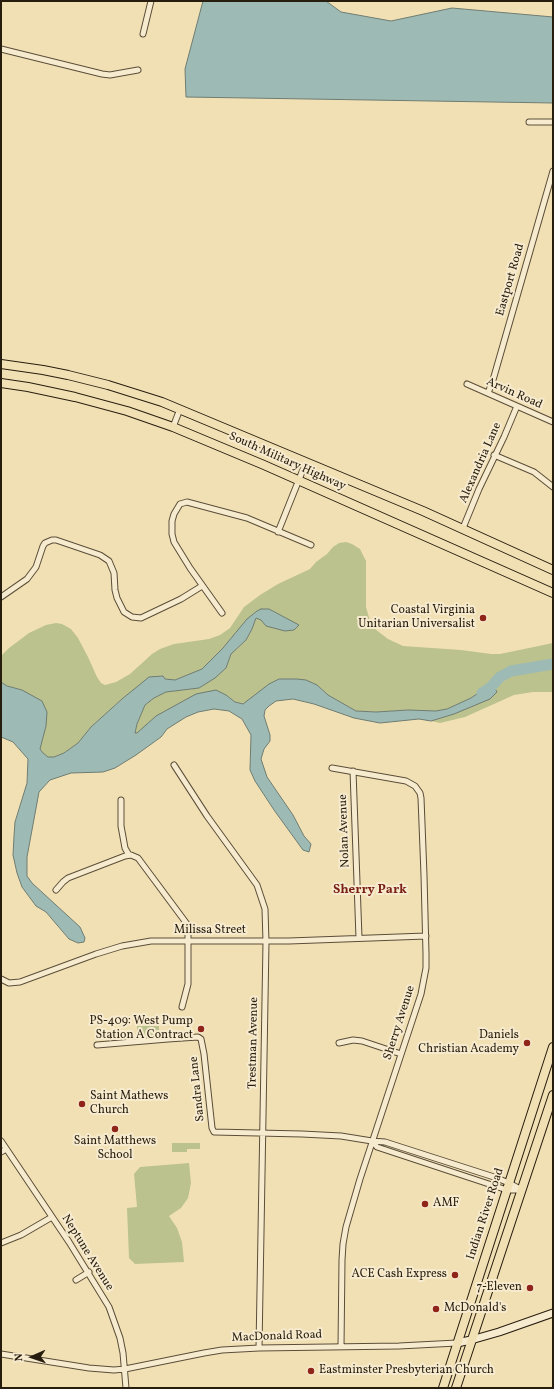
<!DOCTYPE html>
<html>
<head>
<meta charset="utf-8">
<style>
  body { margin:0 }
  #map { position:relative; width:554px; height:1389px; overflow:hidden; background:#f2e0b5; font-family:Vollkorn,serif }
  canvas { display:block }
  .frame { position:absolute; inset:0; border:2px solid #271d0e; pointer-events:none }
  .north { position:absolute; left:12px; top:1337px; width:40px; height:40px; -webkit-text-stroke:3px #f7ebcf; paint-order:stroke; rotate:268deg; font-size:11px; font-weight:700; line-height:16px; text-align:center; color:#271d0e }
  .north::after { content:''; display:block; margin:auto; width:14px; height:18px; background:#271d0e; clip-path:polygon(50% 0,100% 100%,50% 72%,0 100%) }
</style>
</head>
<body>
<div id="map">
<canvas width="554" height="1389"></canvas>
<div class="frame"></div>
<div class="north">N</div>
</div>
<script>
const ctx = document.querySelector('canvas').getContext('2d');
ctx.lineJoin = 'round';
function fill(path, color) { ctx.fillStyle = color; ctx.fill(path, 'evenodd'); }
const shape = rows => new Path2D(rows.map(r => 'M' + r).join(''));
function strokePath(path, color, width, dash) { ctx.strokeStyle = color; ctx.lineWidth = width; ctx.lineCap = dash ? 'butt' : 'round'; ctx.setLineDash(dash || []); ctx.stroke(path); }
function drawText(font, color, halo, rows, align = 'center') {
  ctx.font = font + ' Vollkorn,serif'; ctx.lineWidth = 4; ctx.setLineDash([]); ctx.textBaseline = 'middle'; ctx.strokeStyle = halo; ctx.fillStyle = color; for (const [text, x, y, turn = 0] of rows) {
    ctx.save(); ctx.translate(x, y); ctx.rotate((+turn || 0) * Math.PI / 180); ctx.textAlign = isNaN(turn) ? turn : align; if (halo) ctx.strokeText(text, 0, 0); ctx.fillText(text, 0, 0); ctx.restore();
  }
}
const green = shape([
  [346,542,352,544,360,549,366,561,366,607,370,621,375,629,388,639,403,646,461,650,491,654,500,654,553,643,553,692,533,692,514,695,465,717,440,723,431,721,454,714,490,685,471,698,447,709,436,711,408,710,376,712,356,711,328,695,317,685,243,704,235,702,226,695,149,722,146,726,137,734,135,733,137,724,145,705,154,698,166,692,199,688,226,668,231,654,246,640,252,629,256,618,299,626,269,609,257,611,248,619,223,648,202,669,175,680,169,680,165,679,163,676,158,676,122,699,91,727,78,743,64,753,54,757,48,757,43,753,40,749,46,726,22,690,7,686,1,682,1,656,9,648,29,633,46,625,56,623,62,624,71,629,78,638,88,657,97,677,101,683,105,685,116,682,130,674,152,654,160,649,174,644,209,639,220,635,230,628,244,607,260,595,278,584,310,569,316,562,327,554,333,547,339,543],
  [137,1026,159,1026,159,1035,137,1037],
  [172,1143,200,1143,200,1149,187,1149,187,1152,172,1152],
  [189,1163,191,1183,188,1198,181,1208,169,1216,177,1228,182,1242,184,1262,135,1264,129,1258,127,1208,137,1207,134,1174,140,1167]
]);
const water = shape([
  [203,1,326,1,341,12,391,21,452,8,553,17,553,103,186,97,185,69,203,1],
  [261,609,269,609,299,625,294,630,285,631,266,626,261,620,256,618,252,629,246,640,231,654,226,668,215,678,199,688,166,692,154,698,145,705,137,724,135,733,137,733,156,716,196,694,216,690,226,695,235,702,243,704,269,684,279,679,297,679,306,680,317,685,328,695,356,711,376,712,408,710,436,711,447,709,471,698,490,685,493,685,497,692,490,699,454,714,431,721,419,719,380,723,354,718,314,704,293,699,276,701,269,706,265,710,264,716,270,735,270,741,264,749,261,759,267,777,293,815,304,836,311,844,309,852,303,850,274,810,255,781,250,770,251,735,242,719,229,711,214,709,198,712,186,717,167,729,161,737,136,755,115,768,103,772,71,773,50,780,39,792,27,857,27,876,32,883,80,927,85,938,84,942,78,943,69,939,46,912,36,906,22,887,17,873,13,855,14,836,15,822,27,783,28,759,13,742,1,737,1,682,7,686,22,690,42,701,47,712,46,726,40,749,43,753,48,757,54,757,64,753,78,743,91,727,122,699,149,677,163,676,165,679,175,680,202,669,223,648,247,619,257,611,261,609]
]);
const river = shape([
  [482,693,490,688,500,677,511,671,553,664]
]);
const street = shape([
  [143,34,151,1],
  [1,49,102,74,110,75,138,70],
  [529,122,553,122],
  [467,384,553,422],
  [488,393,493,380,553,171],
  [173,427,180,409],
  [494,455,534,472,553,487],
  [463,528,479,489,504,437,517,406],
  [278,532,306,462],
  [1,597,27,579,36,567,43,546,45,543,52,540,56,540,100,555,109,561,114,573,115,590,117,598,124,612,132,617,141,618,181,599,202,586],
  [222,613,190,568,174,542,172,534,172,521,174,514,180,504,187,502,247,518,311,545],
  [174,765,207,816,257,885,265,909,266,942,259,1348],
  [332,768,406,781,415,786,420,793,421,798,424,875,426,954,426,968,421,994,360,1179,346,1227,343,1244,342,1260,341,1347],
  [353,771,359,938],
  [121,800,121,826,125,848,129,855],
  [56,890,63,882,68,878,125,856,131,855,138,858,187,924,188,928,188,984,182,1007],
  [1,979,9,983,20,982,96,954,122,946,151,941,289,941,426,936],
  [339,1043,353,1040,362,1041,401,1054],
  [97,1045,168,1039,198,1037,201,1039,204,1054,212,1128,214,1132,302,1134,341,1136,372,1141,385,1142,494,1177,509,1183,522,1190],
  [1,1141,69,1242,109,1307,120,1338,123,1353,126,1388],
  [372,1141,377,1147,380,1148,507,1190,520,1190],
  [1,1152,6,1149],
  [1,1243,21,1235,52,1217],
  [76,1280,89,1272],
  [1,1354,89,1368,114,1370,125,1369,204,1353,222,1350,259,1348,399,1346,457,1343]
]);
const secondary = shape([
  [457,1343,471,1340,499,1332,553,1313]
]);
const primary = shape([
  [1,364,43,370,68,375,108,385,162,402,423,511,553,570],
  [1,383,28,387,75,397,127,411,173,427,264,465,553,593],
  [443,1388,553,1047],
  [456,1388,553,1095]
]);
const markers = [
  [483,618,4,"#8f2418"],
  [201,1029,4,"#8f2418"],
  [527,1043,4,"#8f2418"],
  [82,1104,4,"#8f2418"],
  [115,1129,4,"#8f2418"],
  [425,1204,4,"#8f2418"],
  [455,1275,4,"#8f2418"],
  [530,1288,4,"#8f2418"],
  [436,1309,4,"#8f2418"],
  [311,1371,4,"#8f2418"]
];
const streetNames = [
  ["Eastport Road",511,280,-74],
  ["Arvin Road",514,394,24],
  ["South Military Highway",287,462,24],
  ["Alexandria Lane",481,463,-66],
  ["Nolan Avenue",345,831,-92],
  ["Milissa Street",210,931],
  ["Sherry Avenue",400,1023,-72],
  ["Trestman Avenue",254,1043,-89],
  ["Sandra Lane",198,1089,-96],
  ["Indian River Road",486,1214,-72],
  ["Neptune Avenue",87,1253,58],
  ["MacDonald Road",277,1337,-2]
];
const poiNames = [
  ["Coastal Virginia",475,611],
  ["Unitarian Universalist",475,625],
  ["PS-409: West Pump",193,1022],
  ["Station A Contract",193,1036],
  ["Daniels",519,1036],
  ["Christian Academy",519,1050],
  ["Saint Mathews",90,1097,"left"],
  ["Church",90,1111,"left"],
  ["Saint Matthews",115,1142,"center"],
  ["School",115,1156,"center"],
  ["AMF",433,1204,"left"],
  ["ACE Cash Express",447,1275],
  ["7-Eleven",522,1288],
  ["McDonald's",444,1309,"left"],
  ["Eastminster Presbyterian Church",319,1371,"left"]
];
const neighbourhoodNames = [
  ["Sherry Park",370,891]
];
fill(green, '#bbc28d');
fill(water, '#9dbbb4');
strokePath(water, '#6e7c72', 1);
strokePath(river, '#9dbbb4', 11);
strokePath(street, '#5a4e38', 7);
strokePath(secondary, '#271d0e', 9);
strokePath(primary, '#271d0e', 10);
strokePath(street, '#f7ebcf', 5);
strokePath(secondary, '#f7ebcf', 7);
strokePath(primary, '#f2e0b5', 8);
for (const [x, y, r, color] of markers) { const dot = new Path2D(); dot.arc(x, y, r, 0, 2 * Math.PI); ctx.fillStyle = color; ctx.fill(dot); strokePath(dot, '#f7ebcf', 1.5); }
drawText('12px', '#271d0e', '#f7ebcf', streetNames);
drawText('12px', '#271d0e', '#f7ebcf', poiNames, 'right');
drawText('bold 13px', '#7a1f14', '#f7ebcf', neighbourhoodNames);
</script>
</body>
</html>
